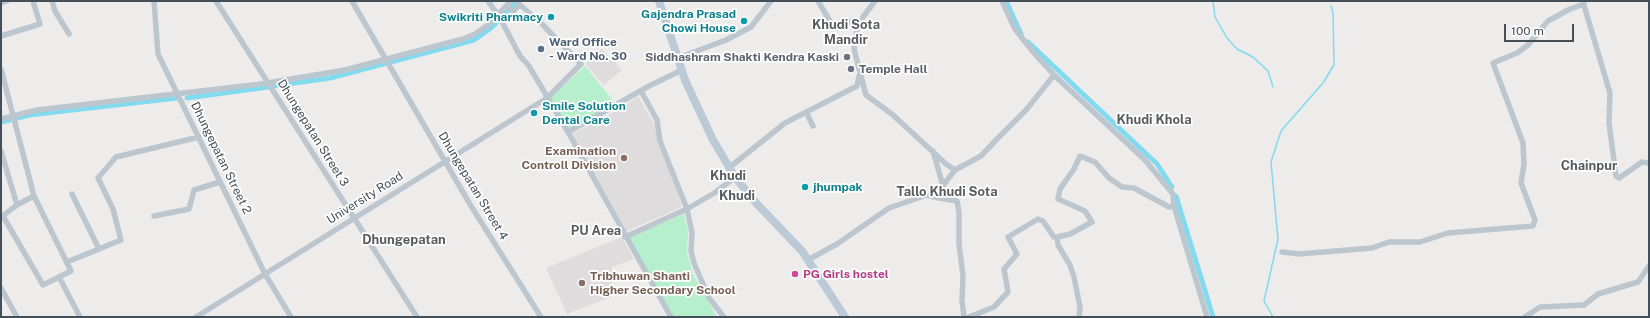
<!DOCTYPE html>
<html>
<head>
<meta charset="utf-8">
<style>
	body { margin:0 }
	#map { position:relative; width:1650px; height:318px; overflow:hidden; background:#eeebeb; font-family:"Public Sans",sans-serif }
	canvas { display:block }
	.frame { position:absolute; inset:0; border:2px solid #434f59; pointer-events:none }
	.scale { position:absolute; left:1504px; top:24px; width:70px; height:18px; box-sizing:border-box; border:2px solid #434f59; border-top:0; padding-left:5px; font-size:12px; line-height:14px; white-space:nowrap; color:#434f59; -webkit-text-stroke:3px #fff; paint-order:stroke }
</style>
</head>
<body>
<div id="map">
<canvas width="1650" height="318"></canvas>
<div class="frame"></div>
<div class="scale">100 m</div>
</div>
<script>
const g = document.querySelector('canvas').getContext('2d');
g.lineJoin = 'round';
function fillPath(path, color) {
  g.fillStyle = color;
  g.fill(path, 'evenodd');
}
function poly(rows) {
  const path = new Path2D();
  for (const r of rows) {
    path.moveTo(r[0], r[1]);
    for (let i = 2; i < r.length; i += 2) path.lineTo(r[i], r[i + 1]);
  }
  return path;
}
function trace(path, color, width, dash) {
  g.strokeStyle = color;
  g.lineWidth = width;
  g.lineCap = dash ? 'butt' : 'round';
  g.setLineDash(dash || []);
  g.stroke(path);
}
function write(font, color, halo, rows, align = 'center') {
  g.font = font + ' "Public Sans",sans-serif';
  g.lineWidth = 3.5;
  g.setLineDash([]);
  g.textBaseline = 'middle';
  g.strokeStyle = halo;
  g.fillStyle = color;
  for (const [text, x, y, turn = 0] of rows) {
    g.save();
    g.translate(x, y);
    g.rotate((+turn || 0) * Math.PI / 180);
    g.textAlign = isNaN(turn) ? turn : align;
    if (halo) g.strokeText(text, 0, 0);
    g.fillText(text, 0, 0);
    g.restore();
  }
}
fillPath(poly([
	[602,49,622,70,604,85,585,64],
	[638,96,657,129,658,145,673,178,682,207,625,232,572,134,621,108],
	[622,237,634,259,612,267,611,297,567,314,546,268]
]), '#dfdcdd');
fillPath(poly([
	[585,66,615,103,569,129,550,98],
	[684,214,688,231,687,252,693,274,717,317,673,317,628,238]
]), '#b6efcb');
trace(poly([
	[1213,1,1215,17,1227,38,1237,49,1253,57,1268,71,1273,87],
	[1273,317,1264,301,1278,239,1271,162,1281,131,1323,83,1334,65,1333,13,1331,6]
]), '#81daee', 1.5);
trace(poly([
	[1006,1,1021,34],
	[1028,42,1157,164,1172,187],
	[273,86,330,78,474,40,491,28,517,1],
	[187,98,268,87],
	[14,119,29,115,177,98],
	[1,122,10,120],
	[1176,196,1213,317]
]), '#81daee', 5);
trace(poly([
	[52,1,55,11,69,34],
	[154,1,158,54,265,274,291,317],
	[216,1,417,317],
	[352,1,471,206,541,317],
	[488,1,500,18,520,56,529,66,568,132,671,317],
	[818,1,834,28,837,28,852,21,857,29],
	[875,1,863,17,857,29,854,49,866,95,893,115,946,164,955,170],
	[1002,1,1015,29,1034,53,1055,76,1145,160,1173,194,1174,206,1207,317],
	[1583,2,1610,93,1609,123,1616,176,1619,178,1642,162,1649,163],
	[1,3,7,1],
	[1,36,40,24,33,1],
	[678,58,726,40,751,27,771,1],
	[1,69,34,196,71,271,59,277],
	[641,91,657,120,660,141,687,209,692,233,691,251,694,263,709,298,724,317],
	[806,112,813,126],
	[1,119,37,110,261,84,345,70,463,39,475,34,488,25,511,1],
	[568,132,649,86,682,70],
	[1,151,17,205],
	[933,151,943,186],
	[730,167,785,123,857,86,859,76],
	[72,194,99,249],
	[934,197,957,201,959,212,959,244,963,276,962,301,964,317],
	[3,216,43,285,59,277,80,317],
	[154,216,189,209,194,190,220,182],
	[1,217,17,205,34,196],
	[625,237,687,209,716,192,735,177],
	[1282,252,1299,254,1372,248,1389,242,1420,242,1448,233,1533,226,1535,220,1521,183,1524,164,1523,143,1493,63,1517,53,1528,45,1548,21,1570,9,1584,4],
	[808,260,837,244,889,208,927,195,934,197,955,170,981,156,998,138,1026,110,1054,75],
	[67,262,121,240,113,209,98,178,116,157,199,137],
	[1,288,17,317],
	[196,317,547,98,581,64,542,24,519,4,513,12,506,6],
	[969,317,994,307,1008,292,1004,269,1017,254,1008,237,1038,219,1043,221,1054,237,1057,237],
	[1079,317,1080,307,1074,277,1070,265,1058,245,1057,237,1070,234,1092,222,1085,211,1058,199,1060,189,1074,169,1080,156,1095,162,1109,178,1122,187,1134,188,1169,207,1174,206],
	[1525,317,1540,307,1584,305,1598,294,1638,282,1649,266]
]), '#bbc6cf', 5.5);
trace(poly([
	[659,1,685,80,713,140,735,177,757,204,802,251,845,317]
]), '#bcc9d6', 8);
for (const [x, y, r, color] of [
	[551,17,4,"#0f9aa8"],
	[744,21,4,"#0f9aa8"],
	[541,49,4,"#5c6f8a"],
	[847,57,4,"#6b7280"],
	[851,69,4,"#6b7280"],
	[534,113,4,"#0f9aa8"],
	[624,158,4,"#8d6e63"],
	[805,187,4,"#0f9aa8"],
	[795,274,4,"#d1479c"],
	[582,283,4,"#8d6e63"]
]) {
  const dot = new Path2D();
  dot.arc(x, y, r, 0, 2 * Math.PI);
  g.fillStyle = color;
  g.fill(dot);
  trace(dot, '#fff', 1.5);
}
write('bold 12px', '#0d838f', '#fff', [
	["Gajendra Prasad",736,14],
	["Chowi House",736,28],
	["Swikriti Pharmacy",543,17],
	["Smile Solution",542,106,"left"],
	["Dental Care",542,120,"left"],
	["jhumpak",813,187,"left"]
], 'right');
write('bold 12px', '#4e5e75', '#fff', [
	["Ward Office",549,42],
	["- Ward No. 30",549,56]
], 'left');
write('bold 12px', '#5b616d', '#fff', [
	["Siddhashram Shakti Kendra Kaski",839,57],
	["Temple Hall",859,69,"left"]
], 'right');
write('12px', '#434f59', '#fff', [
	["Dhungepatan Street 3",313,133,58],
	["Dhungepatan Street 2",221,158,64],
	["Dhungepatan Street 4",473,186,59],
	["University Road",365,198,-32]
]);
write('bold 12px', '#785e54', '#fff', [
	["Examination",616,151],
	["Controll Division",616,165],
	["Tribhuwan Shanti",590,276,"left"],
	["Higher Secondary School",590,290,"left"]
], 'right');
write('bold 12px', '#b23c85', '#fff', [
	["PG Girls hostel",803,274]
], 'left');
write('bold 13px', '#585c60', '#fff', [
	["Khudi Sota",846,25],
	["Mandir",846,40],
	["Khudi Khola",1154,120],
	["Chainpur",1589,166],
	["Khudi",728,176],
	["Tallo Khudi Sota",947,192],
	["Khudi",737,196],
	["PU Area",596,231],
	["Dhungepatan",404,240]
]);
</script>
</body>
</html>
